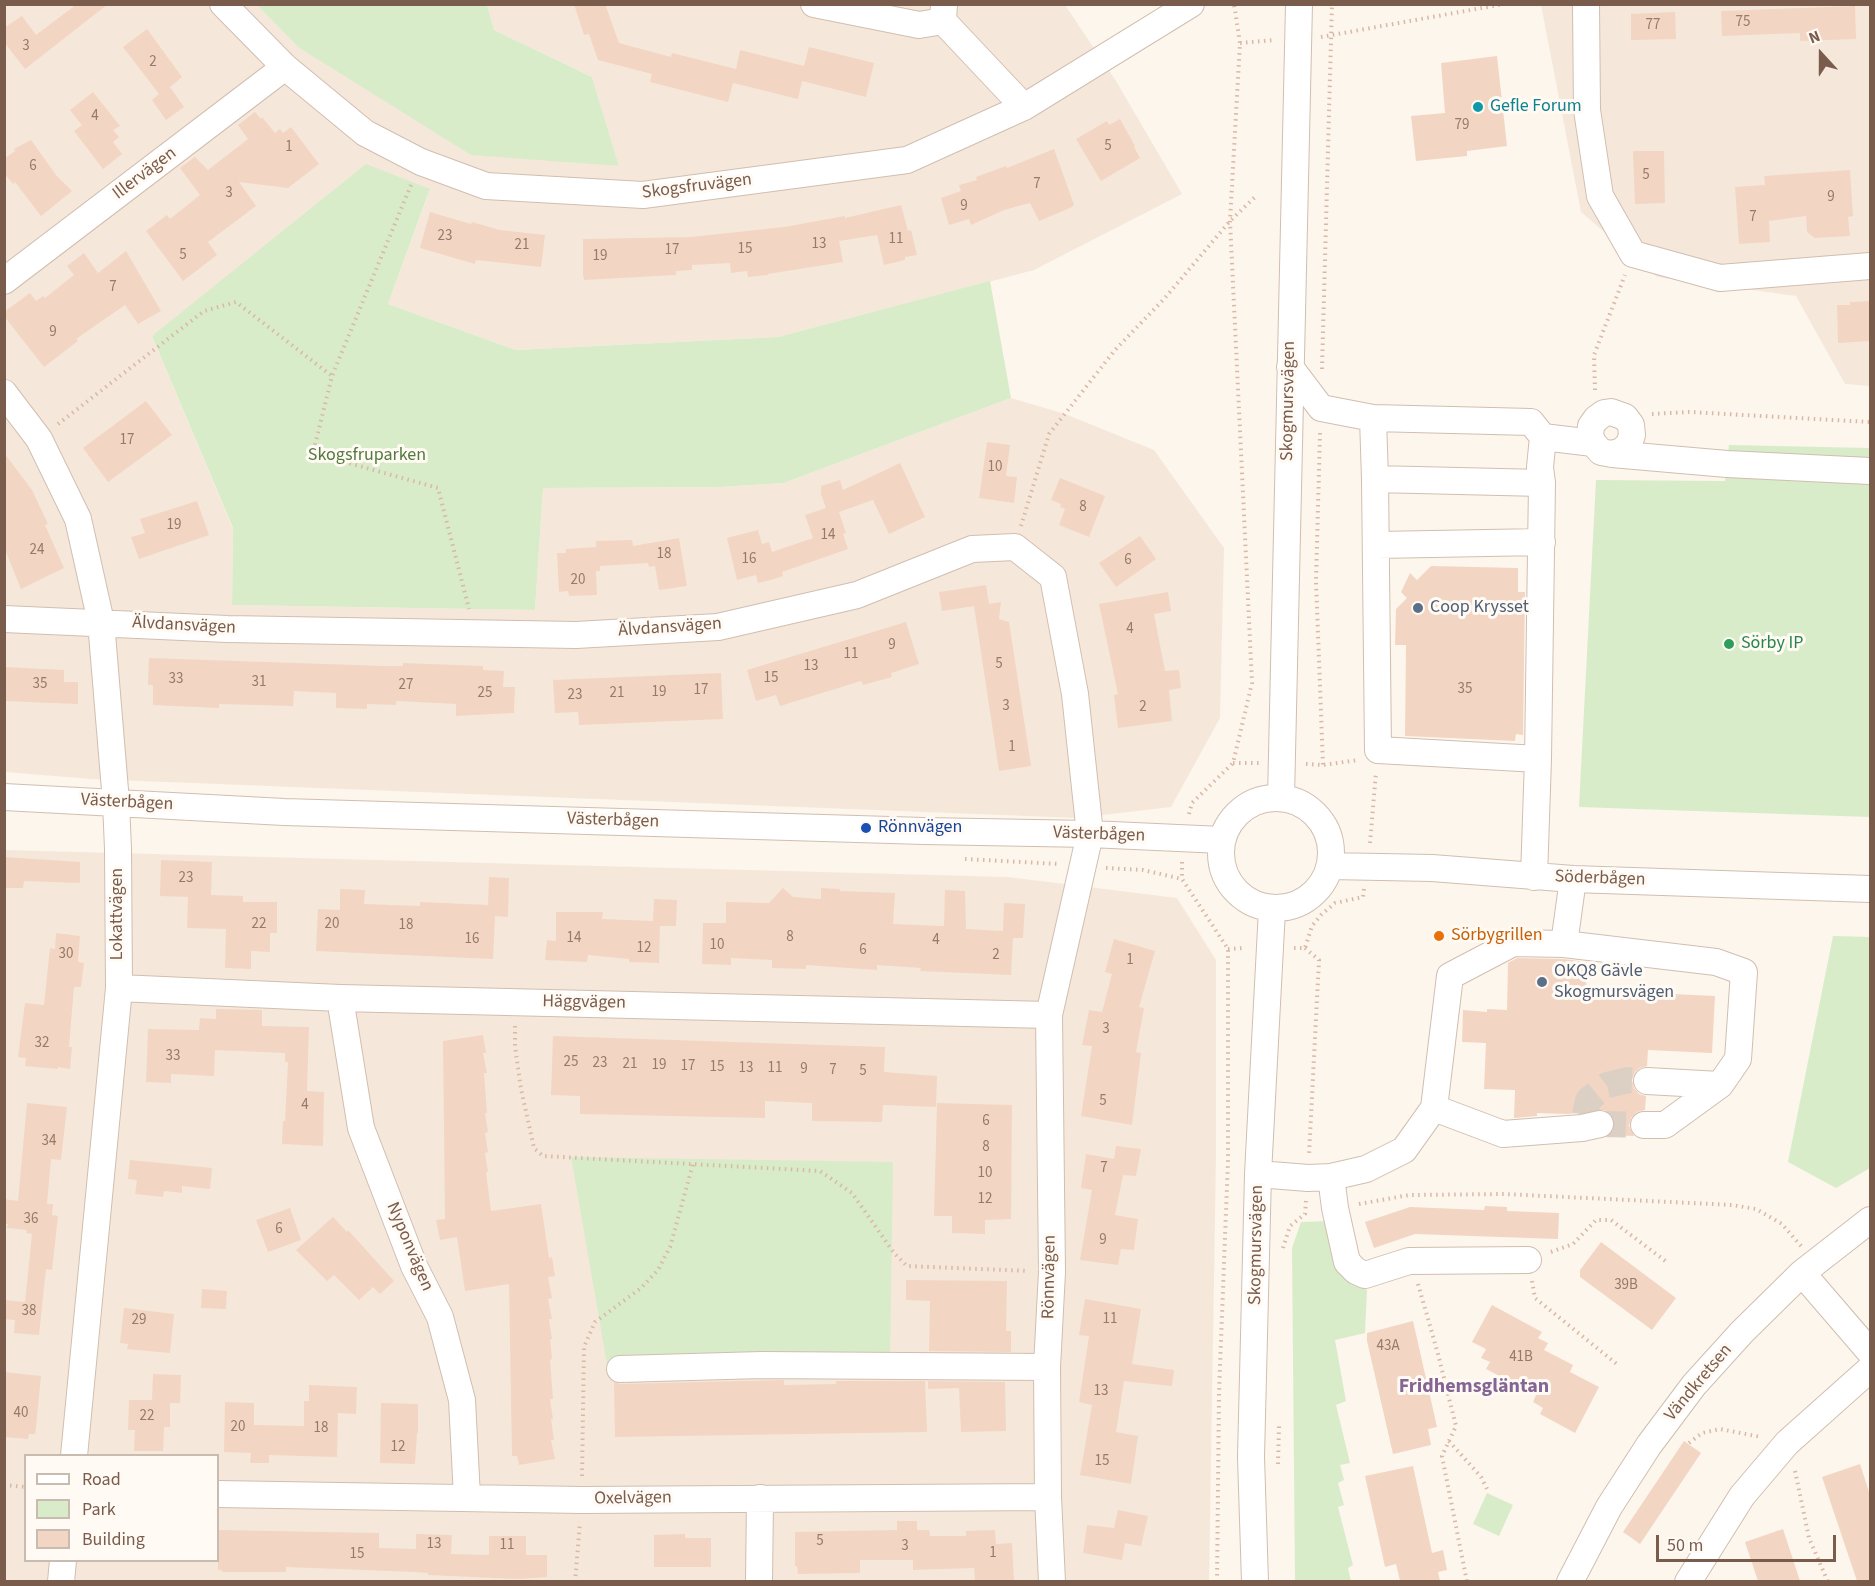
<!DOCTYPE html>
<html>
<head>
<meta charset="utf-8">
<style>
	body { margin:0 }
	#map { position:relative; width:1875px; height:1586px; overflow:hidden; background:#fdf6ec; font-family:"Source Sans 3",sans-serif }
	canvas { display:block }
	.frame { position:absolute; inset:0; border:6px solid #7a5c4d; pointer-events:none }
	.legend { position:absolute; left:24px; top:1454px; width:195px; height:108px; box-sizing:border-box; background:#fffaf3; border:2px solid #cabbb1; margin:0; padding:8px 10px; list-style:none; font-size:18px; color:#7a5c4d }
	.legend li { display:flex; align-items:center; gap:12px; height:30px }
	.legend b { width:30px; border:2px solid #cabbb1 }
	.north { position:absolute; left:1791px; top:24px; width:60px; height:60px; -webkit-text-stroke:4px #fffaf3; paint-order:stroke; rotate:339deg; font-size:16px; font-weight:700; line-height:24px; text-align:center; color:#7a5c4d }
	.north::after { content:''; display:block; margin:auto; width:21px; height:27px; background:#7a5c4d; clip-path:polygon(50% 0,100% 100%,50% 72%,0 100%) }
	.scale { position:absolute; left:1656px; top:1535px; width:180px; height:27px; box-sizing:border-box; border:3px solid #7a5c4d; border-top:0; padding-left:8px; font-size:18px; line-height:21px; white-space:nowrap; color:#7a5c4d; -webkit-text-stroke:4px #fffaf3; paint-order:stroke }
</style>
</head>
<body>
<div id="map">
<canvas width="1875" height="1586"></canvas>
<div class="frame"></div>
<ul class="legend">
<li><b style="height:8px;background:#fff"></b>Road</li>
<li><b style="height:16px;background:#d8ecc9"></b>Park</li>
<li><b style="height:16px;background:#f3d5c3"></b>Building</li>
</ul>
<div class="north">N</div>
<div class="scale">50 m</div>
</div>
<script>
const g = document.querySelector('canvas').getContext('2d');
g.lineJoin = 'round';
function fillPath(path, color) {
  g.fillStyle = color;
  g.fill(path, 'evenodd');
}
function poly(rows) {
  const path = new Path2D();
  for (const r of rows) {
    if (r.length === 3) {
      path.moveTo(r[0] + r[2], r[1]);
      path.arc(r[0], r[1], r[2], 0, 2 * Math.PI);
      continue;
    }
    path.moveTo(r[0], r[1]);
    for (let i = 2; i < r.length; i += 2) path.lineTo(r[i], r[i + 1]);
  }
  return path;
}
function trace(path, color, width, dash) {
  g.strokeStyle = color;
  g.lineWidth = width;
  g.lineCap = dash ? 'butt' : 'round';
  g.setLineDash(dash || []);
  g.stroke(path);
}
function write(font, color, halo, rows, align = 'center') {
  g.font = font + ' "Source Sans 3",sans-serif';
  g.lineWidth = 6;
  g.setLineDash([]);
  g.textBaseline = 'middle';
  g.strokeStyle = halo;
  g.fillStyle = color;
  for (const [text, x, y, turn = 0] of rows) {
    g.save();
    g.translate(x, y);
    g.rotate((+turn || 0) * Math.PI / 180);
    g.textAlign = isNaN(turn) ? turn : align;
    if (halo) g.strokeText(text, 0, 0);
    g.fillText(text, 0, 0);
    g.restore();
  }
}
fillPath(poly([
	[4,5,257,5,298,47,619,166,592,77,494,30,487,5,1065,5,1116,81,1182,194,1034,270,778,337,516,350,388,304,430,190,152,336,233,529,232,605,535,610,543,488,720,487,784,483,1011,398,1065,414,1154,450,1224,548,1220,718,1171,807,1077,818,91,779,5,772],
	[1541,5,1870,5,1870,386,1845,384,1796,296,1657,277,1581,212],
	[5,850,1008,877,1177,898,1216,960,1216,1156,1209,1581,5,1582],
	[26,1456,218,1456,218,1560,26,1560]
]), '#f5e8da');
fillPath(poly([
	[257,5,487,5,494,30,592,77,619,166,471,155,298,47],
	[366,164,430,189,388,304,516,350,778,337,990,281,1011,398,784,483,720,487,543,488,535,610,232,605,233,528,152,336],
	[1729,445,1870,448,1870,817,1579,807,1596,480,1725,481],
	[1833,936,1870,937,1870,1168,1836,1188,1788,1162],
	[571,1157,893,1162,890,1362,607,1364],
	[1327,1221,1348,1281,1367,1290,1365,1333,1335,1340,1346,1401,1336,1405,1350,1463,1340,1465,1344,1480,1338,1483,1344,1505,1338,1507,1353,1565,1348,1568,1351,1581,1295,1581,1292,1248,1301,1222],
	[1487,1493,1513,1505,1499,1536,1473,1524]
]), '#d8ecc9');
fillPath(poly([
	[77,4,108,4,25,69,4,42,4,28,22,16,36,35],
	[574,4,605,4,619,43,671,57,672,53,736,69,740,50,804,66,809,47,874,63,866,97,802,81,798,99,733,83,728,102,650,82,652,74,598,60,589,34,584,35],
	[1855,6,1856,39,1800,41,1800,33,1722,36,1721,11],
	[1675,12,1676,39,1631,40,1631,14],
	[147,29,182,77,170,87,184,107,166,120,152,100,159,94,123,47],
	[1497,56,1507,146,1467,151,1467,156,1416,161,1411,116,1445,113,1441,63],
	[93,92,120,126,113,130,119,137,113,142,122,154,103,169,74,131,82,125,70,110],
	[255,112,261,119,262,117,275,133,280,129,283,133,291,127,319,164,288,188,239,182,256,206,208,242,217,255,183,281,146,231,167,215,170,219,200,195,180,168,195,157,208,170,248,139,238,125],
	[1120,119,1135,146,1134,147,1140,158,1101,181,1076,139,1107,121,1109,125],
	[31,140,56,175,72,191,41,216,15,182,13,184,4,173,4,159,15,151,14,149],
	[1054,149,1074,205,1070,208,1039,221,1030,203,1004,210,971,225,969,219,949,225,941,198,961,191,959,185,977,180,976,177,1006,166,1007,168],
	[1633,151,1664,151,1665,203,1635,204],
	[1850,170,1853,216,1848,217,1850,236,1815,238,1807,232,1806,216,1769,221,1770,242,1739,244,1735,187,1765,185,1764,176],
	[901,205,908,231,911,230,917,255,905,257,905,260,884,265,877,235,839,241,843,262,768,274,768,275,748,277,747,271,731,273,730,263,692,265,692,270,676,271,676,275,584,280,583,275,583,239,691,237,784,227,845,216,845,218],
	[430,212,471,224,472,222,500,230,545,235,541,267,476,260,475,264,420,248],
	[126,251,161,311,138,324,125,305,76,339,78,341,44,367,4,316,4,312,30,293,36,301,43,296,45,298,74,275,67,266,84,253,98,273],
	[1870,301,1870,341,1838,343,1837,305,1850,305,1850,302],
	[146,401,172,435,108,482,83,448],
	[987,442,1010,445,1006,476,1017,477,1014,503,979,498],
	[4,453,32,490,48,524,45,525,64,568,21,589,4,547],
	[900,463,925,517,889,534,873,500,839,512,846,533,843,534,848,549,782,572,783,576,771,580,758,583,756,575,737,580,727,538,758,530,762,544,769,542,772,552,813,538,805,515,826,508,821,494,821,486,840,480,843,490],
	[1060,478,1105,496,1089,537,1059,525,1065,509,1060,507,1061,504,1051,500],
	[197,501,209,535,139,559,131,537,145,533,140,519],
	[1140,536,1156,559,1116,587,1099,563],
	[679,538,687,586,659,590,655,566,649,567,648,563,600,566,600,571,596,571,597,595,569,596,568,591,559,592,557,553,566,553,566,549,596,547,596,541,632,540,633,546],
	[1431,566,1518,568,1518,592,1525,592,1523,735,1516,734,1515,741,1405,736,1406,645,1395,645,1396,609,1407,598,1401,592,1410,573,1417,580],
	[986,585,989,604,982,605,1001,602,999,619,1009,622,1031,766,999,771,974,606,942,611,939,592],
	[1168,592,1171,611,1154,614,1165,671,1179,670,1181,688,1169,690,1172,721,1118,728,1114,695,1118,694,1099,604],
	[906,622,919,664,891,673,892,677,863,685,861,681,780,706,776,695,756,701,747,670],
	[149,658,384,666,403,666,403,663,483,666,483,670,504,671,503,687,515,687,514,713,456,716,456,704,396,701,396,705,367,704,367,709,336,708,336,693,312,692,294,691,293,706,219,704,219,708,153,705,153,685,148,685],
	[4,667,64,670,64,682,78,682,78,704,4,701],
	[721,673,723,719,579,725,578,712,555,713,553,680],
	[4,857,80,862,80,883,24,881,23,888,4,888],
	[161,860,212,862,211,895,243,896,243,902,277,902,277,933,270,933,270,952,251,951,251,969,225,968,226,929,187,928,188,897,160,896],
	[489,877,509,878,508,917,495,916,493,959,316,951,318,909,340,910,340,889,365,890,364,904,420,906,420,902,488,905],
	[783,888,793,897,821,899,821,888,840,889,840,891,895,893,893,924,944,926,945,890,965,891,966,929,1003,931,1004,903,1025,904,1023,938,1013,938,1011,975,920,971,921,968,877,965,877,970,806,965,806,969,772,968,772,960,731,958,731,965,702,964,703,923,726,923,726,902,769,903],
	[654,899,677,900,676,926,660,926,659,963,629,962,629,959,588,955,587,962,545,960,547,940,556,941,556,912,603,912,602,919,653,921],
	[56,933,80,936,78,962,84,963,81,987,74,987,69,1047,72,1047,70,1069,58,1067,58,1069,25,1066,26,1058,18,1057,25,1003,44,1005,50,948,55,949],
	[1114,939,1155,951,1139,1007,1144,1008,1136,1052,1141,1053,1132,1125,1081,1116,1092,1046,1082,1045,1089,1010,1102,1012,1112,974,1105,972],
	[1517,958,1563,959,1587,962,1586,990,1715,996,1712,1053,1648,1050,1647,1066,1640,1068,1635,1072,1632,1080,1634,1088,1639,1094,1646,1096,1645,1110,1637,1112,1631,1118,1629,1126,1634,1136,1610,1135,1614,1128,1614,1120,1611,1113,1604,1110,1568,1114,1537,1113,1537,1116,1514,1118,1515,1090,1484,1089,1486,1043,1462,1042,1463,1010,1487,1012,1487,1009,1507,1010,1508,963],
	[216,1009,262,1010,262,1026,309,1027,307,1091,324,1092,323,1146,282,1144,283,1121,285,1121,288,1062,285,1062,285,1053,215,1050,214,1076,171,1074,171,1083,146,1082,148,1029,199,1030,200,1018,216,1019],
	[483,1035,486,1053,483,1053,487,1073,484,1073,487,1113,485,1113,488,1132,485,1133,488,1152,485,1153,488,1172,486,1172,491,1211,541,1204,549,1258,552,1257,555,1276,548,1277,552,1298,548,1299,552,1319,549,1319,552,1339,550,1339,552,1359,550,1360,553,1399,550,1399,553,1419,551,1419,554,1440,551,1440,555,1459,519,1465,517,1456,512,1456,509,1284,465,1291,457,1237,440,1240,436,1220,445,1219,443,1041],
	[553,1036,885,1047,884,1072,937,1076,936,1107,883,1105,882,1122,812,1121,812,1103,765,1101,765,1118,580,1114,580,1096,551,1095],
	[27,1103,67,1107,61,1160,51,1159,47,1204,53,1204,52,1215,58,1216,52,1270,46,1269,39,1335,14,1333,15,1320,4,1319,4,1300,25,1302,32,1234,26,1233,27,1230,7,1228,8,1224,4,1223,4,1199,18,1201],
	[937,1103,1012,1105,1011,1219,985,1220,985,1234,952,1233,952,1216,934,1216],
	[1116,1146,1141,1149,1136,1176,1123,1175,1115,1215,1138,1219,1134,1250,1121,1249,1118,1265,1080,1260,1092,1190,1081,1188,1086,1154,1114,1159],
	[130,1160,212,1168,210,1189,182,1186,182,1193,164,1191,163,1197,135,1194,137,1180,128,1179],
	[1485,1206,1507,1207,1507,1211,1559,1213,1558,1239,1415,1234,1374,1248,1365,1222,1410,1207,1484,1210],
	[290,1208,301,1240,268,1252,256,1220],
	[333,1217,347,1232,348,1230,394,1281,380,1294,373,1287,359,1300,334,1275,327,1281,296,1250],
	[1601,1242,1676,1298,1652,1330,1580,1277,1580,1270],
	[906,1280,1007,1281,1006,1331,1011,1331,1011,1352,929,1351,930,1301,906,1300],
	[202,1289,227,1291,226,1309,201,1308],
	[1085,1299,1141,1309,1132,1364,1174,1370,1172,1386,1124,1381,1116,1432,1138,1436,1131,1484,1080,1475,1092,1405,1079,1402,1089,1336,1079,1335],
	[1492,1305,1542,1332,1538,1338,1548,1343,1544,1350,1573,1365,1570,1372,1599,1387,1575,1433,1540,1414,1543,1408,1533,1402,1536,1395,1486,1369,1490,1362,1481,1358,1486,1349,1472,1342],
	[124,1308,174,1314,170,1353,127,1349,128,1344,120,1343],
	[1413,1321,1437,1427,1428,1429,1431,1445,1393,1454,1367,1341,1367,1333],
	[4,1372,41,1376,36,1427,35,1434,29,1434,28,1439,4,1437],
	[153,1374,181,1375,180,1403,170,1403,170,1427,164,1427,163,1451,134,1451,135,1430,128,1430,129,1400,152,1400],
	[784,1380,784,1385,836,1384,836,1381,925,1381,927,1432,615,1437,614,1382,620,1384],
	[928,1381,1005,1382,1006,1431,961,1432,959,1388,928,1389],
	[309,1385,357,1387,356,1414,338,1413,337,1457,269,1455,269,1463,250,1463,251,1453,224,1452,225,1402,254,1403,254,1425,304,1426,304,1401,309,1401],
	[381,1403,418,1404,418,1433,417,1433,415,1464,380,1463],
	[1684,1441,1701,1453,1640,1544,1623,1532],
	[1860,1464,1870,1495,1870,1581,1857,1581,1822,1477],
	[1413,1466,1432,1553,1443,1550,1447,1570,1438,1572,1440,1581,1400,1581,1396,1564,1385,1567,1365,1476],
	[1118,1510,1148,1516,1141,1546,1125,1543,1122,1560,1083,1553,1087,1525,1114,1528],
	[897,1521,917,1521,917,1530,929,1530,930,1536,966,1536,966,1531,995,1530,996,1544,1012,1543,1014,1581,975,1581,974,1568,913,1570,913,1560,860,1560,860,1573,798,1574,797,1566,795,1566,795,1532,897,1530],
	[1783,1529,1800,1581,1758,1581,1745,1542],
	[218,1530,379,1533,379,1548,416,1549,416,1534,452,1535,451,1554,489,1555,489,1536,526,1536,526,1555,547,1555,547,1577,518,1579,428,1575,428,1573,415,1572,286,1567,286,1572,222,1572,222,1570,218,1570],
	[685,1534,685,1538,711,1538,711,1567,654,1567,654,1535]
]), '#f3d5c3');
trace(poly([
	[1585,1115,1588,1100,1607,1085,1629,1080,1647,1081],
	[1600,1124,1644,1125]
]), '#dcd0c4', 26, [26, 13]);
const minor = poly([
	[223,4,285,67,365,133,421,162,486,186,643,195,907,160,1024,107,1191,4],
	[814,4,919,25,943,21],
	[944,4,943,21,1024,107],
	[1586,4,1587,110,1600,196,1633,254,1720,278,1870,266],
	[4,281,285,67],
	[1290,367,1321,408,1373,418,1375,479],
	[4,393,39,439,78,519,101,622,116,802,118,849,119,988,74,1456],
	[1373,418,1531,422,1543,437,1540,467,1542,483],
	[1543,437,1593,443],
	[1612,454,1622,451,1629,444,1632,435,1631,425,1625,417,1611,412,1604,413,1596,419,1591,426,1590,435,1593,443,1601,452,1612,454,1727,464,1870,471],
	[1377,545,1542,542],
	[4,619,227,629,576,635,718,627,857,595,972,549,1015,547,1053,577,1075,694,1090,834,1049,1015,1052,1272,1047,1367,1048,1497,1052,1582],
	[4,797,284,812,924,831,1090,834,1222,840],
	[1276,853,55],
	[1281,798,1299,4],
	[1330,866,1432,868,1573,879,1870,889],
	[1534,877,1538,759,1542,483,1375,479,1378,750,1538,759],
	[1564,944,1716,962,1744,972,1738,1059,1720,1085,1665,1125,1644,1125],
	[119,988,340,998,1049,1015],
	[340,998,361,1128,414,1266,440,1317,462,1400,467,1497],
	[1647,1081,1720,1085],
	[1434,1108,1503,1134,1582,1128,1600,1124],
	[1258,1174,1308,1178,1331,1177,1366,1169,1404,1150,1434,1108,1450,976,1513,943,1564,944,1573,879],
	[1331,1177,1335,1208,1347,1262,1356,1271,1365,1275,1409,1261,1528,1260],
	[1802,1273,1870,1352],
	[620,1369,762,1365,1047,1367],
	[218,1494,582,1500,1048,1497],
	[61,1582,63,1560],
	[759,1582,760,1498],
	[1255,1582,1251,1457,1258,1174,1272,909],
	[1570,1582,1609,1507,1649,1445,1694,1385,1742,1332,1802,1273,1870,1220],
	[1688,1582,1742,1496,1787,1443,1870,1369]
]);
trace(minor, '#d1beb0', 28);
trace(poly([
	[1321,37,1504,4],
	[1240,43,1275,40],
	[411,185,332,376,313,453,438,488,469,609],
	[1322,369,1332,4],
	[1595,390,1594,355,1625,275],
	[1652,414,1689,412,1870,422],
	[58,424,204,311,236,302,332,376],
	[1320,433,1316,581,1323,765],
	[1021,526,1049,434,1115,350,1164,299,1230,221,1255,197],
	[1233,763,1259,763],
	[1306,764,1323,765,1358,760],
	[1189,814,1192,803,1233,763,1252,683,1230,221,1240,43,1234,4],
	[1370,843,1376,772],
	[965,859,1059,864],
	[1182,862,1182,879,1228,949,1228,1160,1219,1393,1217,1582],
	[1106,868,1143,870,1182,879],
	[1294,948,1305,948,1312,926,1321,915,1335,903,1363,897,1364,889],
	[1305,948,1319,960,1309,1155],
	[1228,949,1245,948],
	[515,1026,515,1046,521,1089,534,1148,543,1156,820,1171,852,1193,894,1253,907,1266,1028,1271],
	[1359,1204,1409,1195,1504,1194,1732,1205,1756,1209,1782,1224,1801,1246],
	[1283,1248,1290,1226,1305,1214,1306,1201],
	[1551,1252,1573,1244,1596,1220,1611,1220,1668,1263],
	[1532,1281,1535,1298,1618,1365],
	[1418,1284,1438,1354,1456,1426,1442,1456,1467,1582],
	[1449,1441,1481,1477,1487,1489],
	[1689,1443,1702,1433,1720,1429,1761,1437],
	[1278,1464,1279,1426],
	[1795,1471,1809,1538,1828,1582],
	[582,1476,584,1347,595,1322,641,1288,658,1270,670,1247,693,1164],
	[4,1485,26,1487],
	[575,1582,580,1522]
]), '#d9b8a5', 4, [1.5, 4.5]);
trace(minor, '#fff', 26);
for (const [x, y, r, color] of [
	[1478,107,6,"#0f9aa8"],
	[1418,608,6,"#5c6f8a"],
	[1729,644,6,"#2e9e5b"],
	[866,828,6,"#1a4fb4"],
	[1439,936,6,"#e8710a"],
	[1542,982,6,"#5c6f8a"]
]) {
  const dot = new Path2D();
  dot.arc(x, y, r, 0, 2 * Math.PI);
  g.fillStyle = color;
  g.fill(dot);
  trace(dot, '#fffaf3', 2);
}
write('15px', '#987a6a', null, [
	["75",1743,23],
	["77",1653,26],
	["3",26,47],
	["2",153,63],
	["4",95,117],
	["79",1462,126],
	["5",1108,147],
	["1",289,148],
	["6",33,167],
	["5",1646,176],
	["7",1037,185],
	["3",229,194],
	["9",1831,198],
	["9",964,207],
	["7",1753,218],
	["23",445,237],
	["11",896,240],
	["13",819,245],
	["21",522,246],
	["15",745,250],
	["17",672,251],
	["5",183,256],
	["19",600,257],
	["7",113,288],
	["9",53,333],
	["17",127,441],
	["10",995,468],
	["8",1083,508],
	["19",174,526],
	["14",828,536],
	["24",37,551],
	["18",664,555],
	["16",749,560],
	["6",1128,561],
	["20",578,581],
	["4",1130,630],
	["9",892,646],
	["11",851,655],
	["5",999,665],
	["13",811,667],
	["15",771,679],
	["33",176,680],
	["31",259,683],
	["35",40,685],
	["27",406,686],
	["35",1465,690],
	["17",701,691],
	["19",659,693],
	["25",485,694],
	["21",617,694],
	["23",575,696],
	["3",1006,707],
	["2",1143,708],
	["1",1012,748],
	["23",186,879],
	["22",259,925],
	["20",332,925],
	["18",406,926],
	["8",790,938],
	["14",574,939],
	["16",472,940],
	["4",936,941],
	["10",717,946],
	["12",644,949],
	["6",863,951],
	["30",66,955],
	["2",996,956],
	["1",1130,961],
	["3",1106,1030],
	["32",42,1044],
	["33",173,1057],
	["25",571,1063],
	["23",600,1064],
	["21",630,1065],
	["19",659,1066],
	["17",688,1067],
	["15",717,1068],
	["13",746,1069],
	["11",775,1069],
	["9",804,1070],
	["7",833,1071],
	["5",863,1072],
	["5",1103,1102],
	["4",305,1106],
	["6",986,1122],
	["34",49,1142],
	["8",986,1148],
	["7",1104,1169],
	["10",985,1174],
	["12",985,1200],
	["36",31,1220],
	["6",279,1230],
	["9",1103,1241],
	["39B",1626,1286],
	["38",29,1312],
	["11",1110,1320],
	["29",139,1321],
	["43A",1388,1347],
	["41B",1521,1358],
	["13",1101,1392],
	["40",21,1414],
	["22",147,1417],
	["20",238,1428],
	["18",321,1429],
	["12",398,1448],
	["15",1102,1462],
	["5",820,1542],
	["13",434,1545],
	["11",507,1546],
	["3",905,1547],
	["1",993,1554],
	["15",357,1555]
]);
write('18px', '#0d838f', '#fffaf3', [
	["Gefle Forum",1490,107]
], 'left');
write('18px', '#7a5c4d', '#fffaf3', [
	["Illervägen",145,174,-37],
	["Skogsfruvägen",697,187,-7],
	["Skogmursvägen",1289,401,-89],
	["Älvdansvägen",184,626,3],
	["Älvdansvägen",670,628,-4],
	["Västerbågen",127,803,3],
	["Västerbågen",613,821,2],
	["Västerbågen",1099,835,2],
	["Söderbågen",1600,879,2],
	["Lokattvägen",118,914,-90],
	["Häggvägen",584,1003,1],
	["Skogmursvägen",1257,1245,-89],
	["Nyponvägen",409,1247,67],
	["Rönnvägen",1050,1277,-89],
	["Vändkretsen",1699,1383,-50],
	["Oxelvägen",633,1499,-1]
]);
write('18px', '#537a41', '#fffaf3', [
	["Skogsfruparken",367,456]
]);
write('18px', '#4e5e75', '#fffaf3', [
	["Coop Krysset",1430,608],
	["OKQ8 Gävle",1554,972],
	["Skogmursvägen",1554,993]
], 'left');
write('18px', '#27864d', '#fffaf3', [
	["Sörby IP",1741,644]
], 'left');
write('18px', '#164399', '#fffaf3', [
	["Rönnvägen",878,828]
], 'left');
write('18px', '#c56008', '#fffaf3', [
	["Sörbygrillen",1451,936]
], 'left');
write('bold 20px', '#846695', '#fffaf3', [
	["Fridhemsgläntan",1474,1388]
]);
</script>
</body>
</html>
